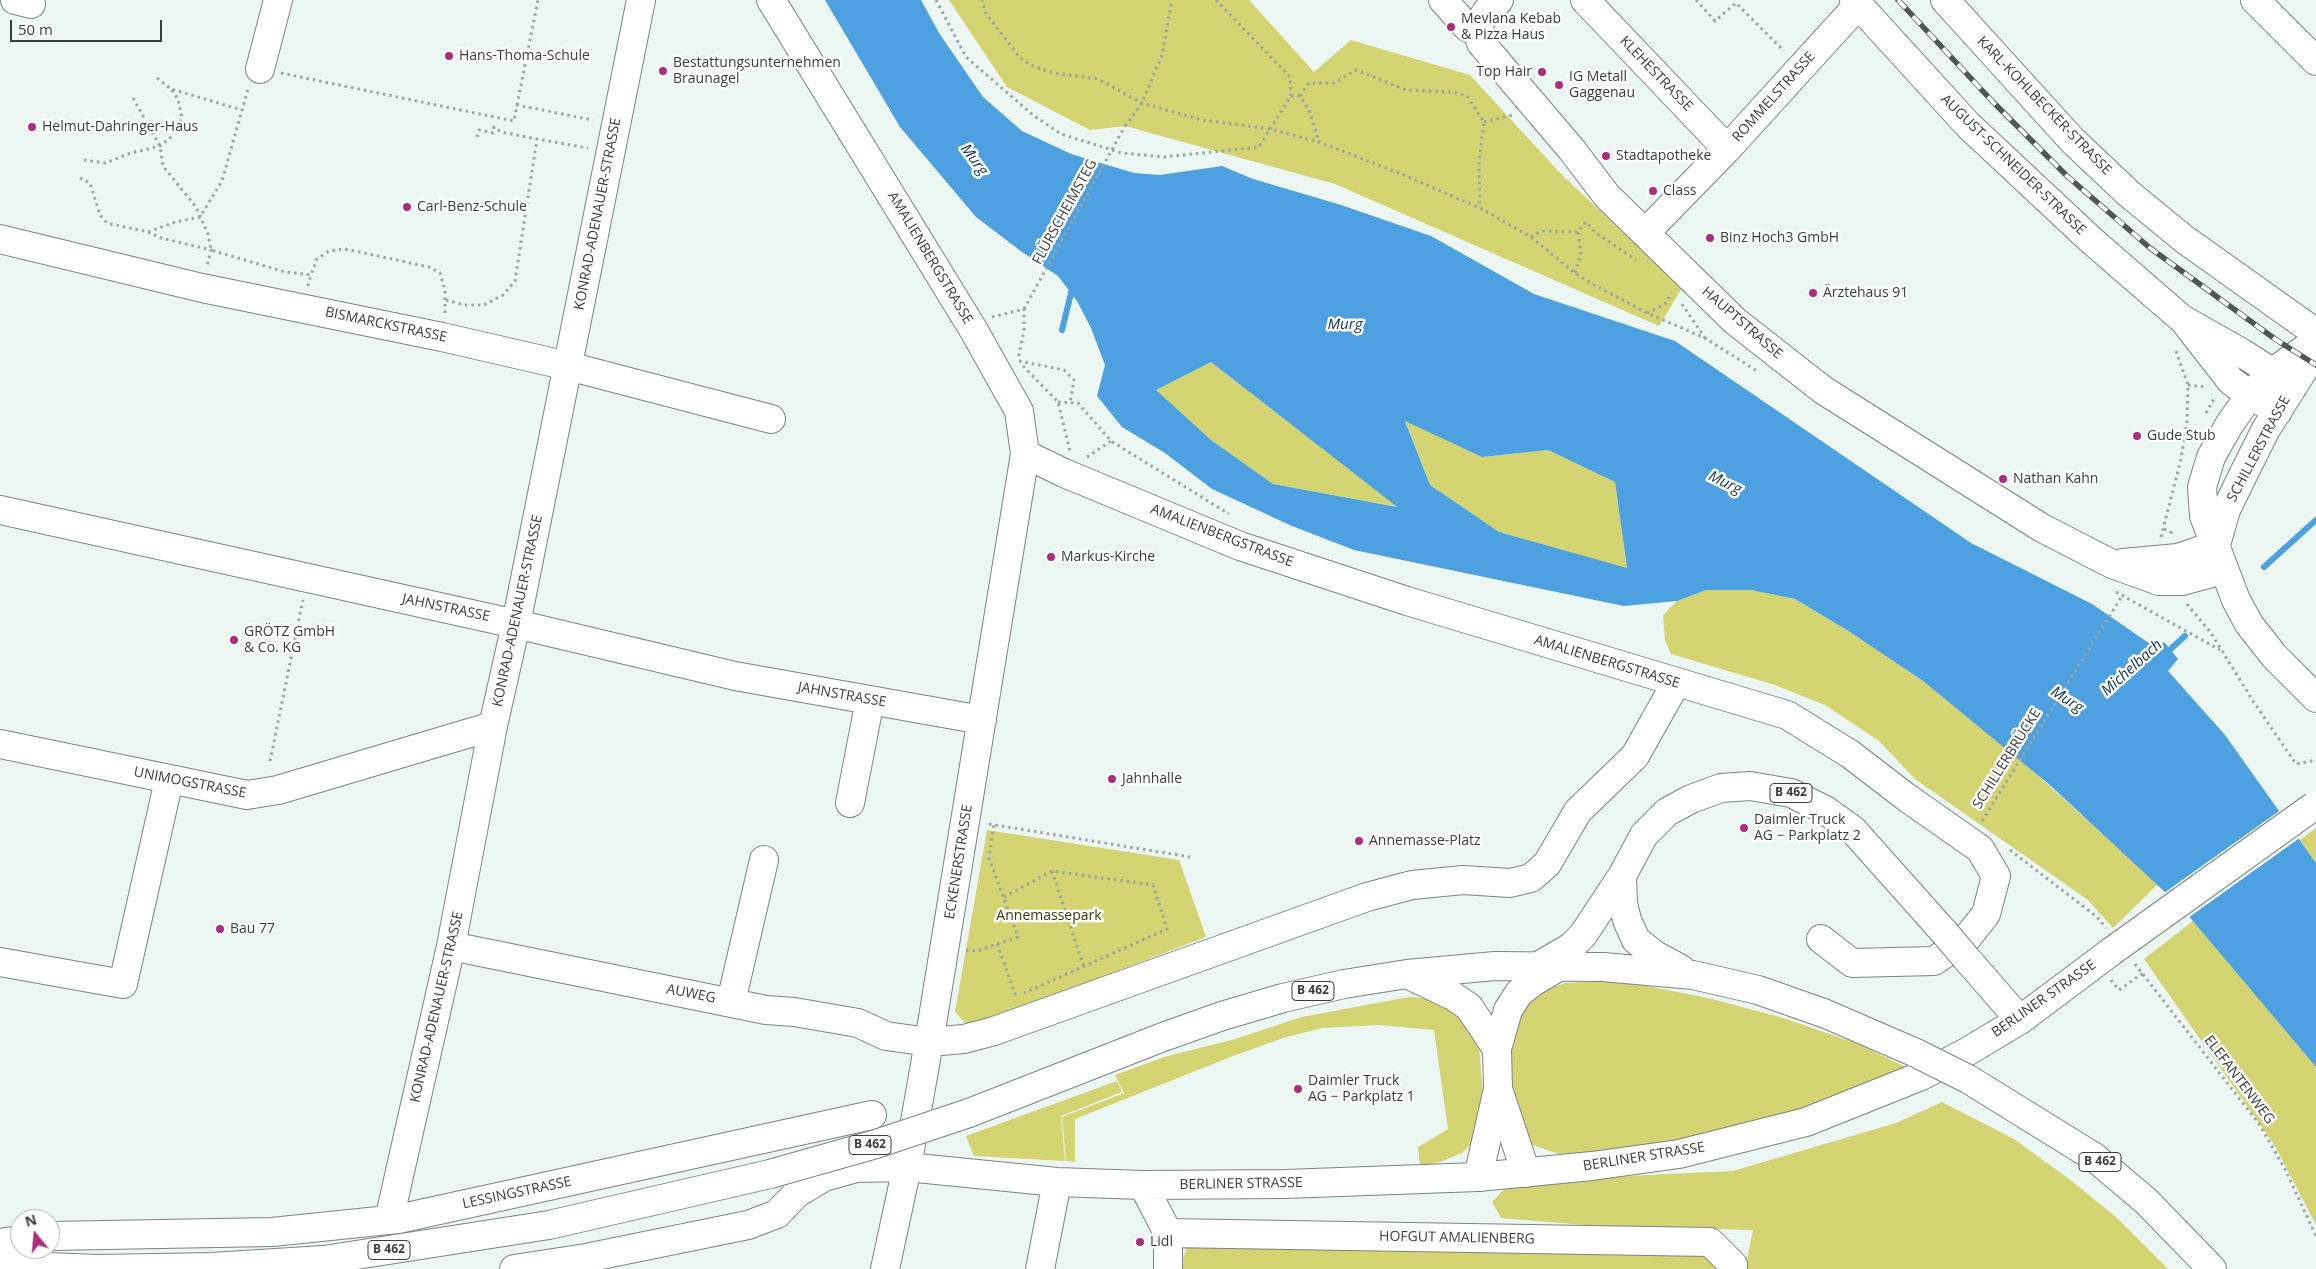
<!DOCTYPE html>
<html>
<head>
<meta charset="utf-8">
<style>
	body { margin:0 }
	#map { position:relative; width:2316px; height:1269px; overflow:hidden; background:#ecf7f4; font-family:"Open Sans",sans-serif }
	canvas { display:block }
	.north { position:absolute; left:10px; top:1209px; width:50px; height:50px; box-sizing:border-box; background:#fff; border:1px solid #b0b2b1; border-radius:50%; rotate:343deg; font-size:14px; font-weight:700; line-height:20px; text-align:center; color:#393e3c }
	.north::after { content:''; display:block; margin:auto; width:18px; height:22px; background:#ab2d7d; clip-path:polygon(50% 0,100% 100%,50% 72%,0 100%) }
	.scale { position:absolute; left:10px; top:20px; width:152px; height:22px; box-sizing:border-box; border:2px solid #393e3c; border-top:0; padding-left:6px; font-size:15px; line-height:18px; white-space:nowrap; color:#393e3c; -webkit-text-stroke:4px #fff; paint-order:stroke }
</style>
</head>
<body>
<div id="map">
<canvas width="2316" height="1269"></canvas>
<div class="north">N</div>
<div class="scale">50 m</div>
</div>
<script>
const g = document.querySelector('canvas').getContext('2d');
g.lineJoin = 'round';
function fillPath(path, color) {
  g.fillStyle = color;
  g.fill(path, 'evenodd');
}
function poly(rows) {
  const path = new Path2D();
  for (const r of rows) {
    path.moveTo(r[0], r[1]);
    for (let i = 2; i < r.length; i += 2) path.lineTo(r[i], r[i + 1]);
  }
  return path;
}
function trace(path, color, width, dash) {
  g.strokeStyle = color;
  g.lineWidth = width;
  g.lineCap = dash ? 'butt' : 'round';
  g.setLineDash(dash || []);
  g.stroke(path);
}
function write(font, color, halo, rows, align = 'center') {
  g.font = font + ' "Open Sans",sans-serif';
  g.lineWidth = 5;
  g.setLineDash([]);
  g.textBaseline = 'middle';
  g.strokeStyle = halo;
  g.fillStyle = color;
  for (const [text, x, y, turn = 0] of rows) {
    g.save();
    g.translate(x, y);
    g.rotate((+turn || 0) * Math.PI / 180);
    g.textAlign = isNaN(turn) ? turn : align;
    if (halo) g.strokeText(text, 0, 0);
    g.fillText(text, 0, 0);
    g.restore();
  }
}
fillPath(poly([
	[949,0,1249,0,1314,72,1351,40,1470,75,1562,175,1682,288,1659,326,1335,184,1125,126,1090,130,1007,87],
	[1211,362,1398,507,1273,484,1211,440,1155,390],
	[1405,420,1482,457,1548,450,1615,482,1627,569,1499,532,1430,485],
	[1706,590,1751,590,1795,599,1850,632,1923,681,2024,763,2158,884,2113,928,2088,900,1915,779,1879,741,1825,705,1775,685,1671,654,1665,640,1663,615,1677,601],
	[2316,828,2316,863,2300,840],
	[987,830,1179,860,1206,937,1025,1006,966,1024,955,1012],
	[2193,921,2316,1067,2316,1225,2275,1146,2144,959],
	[1597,981,1642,985,1708,998,1780,1017,1856,1043,1908,1068,1789,1113,1686,1139,1596,1152,1559,1154,1532,1145,1520,1126,1514,1109,1511,1051,1513,1030,1527,1003,1544,990,1565,983],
	[1409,997,1437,999,1453,1006,1479,1046,1483,1094,1479,1128,1472,1143,1462,1153,1440,1162,1420,1166,1418,1147,1448,1129,1434,1030,1378,1025,1322,1028,1283,1038,1233,1056,1075,1119,1075,1162,1066,1161,1062,1117,1124,1093,1115,1075,1164,1057,1235,1039,1302,1017],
	[1117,1081,1122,1092,1061,1116,1065,1161,974,1156,966,1136],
	[1942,1102,2014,1139,2069,1179,2116,1217,2168,1269,1745,1269,1753,1230,1584,1225,1501,1218,1492,1202,1507,1186,1626,1176,1733,1171,1896,1123],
	[1226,1236,1698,1252,1711,1258,1721,1269,1180,1269,1186,1249]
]), '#d4d472');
fillPath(poly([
	[825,0,921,0,939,33,983,97,1022,131,1071,154,1134,173,1160,175,1222,166,1253,179,1341,205,1431,236,1534,294,1675,341,1971,543,2092,604,2156,648,2164,642,2178,659,2168,671,2225,735,2316,863,2316,1067,2181,907,2051,786,1923,681,1850,632,1795,599,1751,590,1706,590,1677,601,1624,606,1354,550,1292,526,1212,489,1165,453,1122,427,1097,396,1105,365,1091,328,1077,301,1058,276,1022,252,976,217,900,127],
	[1211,362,1396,506,1397,507,1273,484,1211,440,1156,390],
	[1405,421,1482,457,1548,450,1615,482,1627,568,1499,532,1430,485]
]), '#4ea1e1');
fillPath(poly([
	[2282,809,2301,837,2188,918,2164,893]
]), '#ecf7f4');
trace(poly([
	[1062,330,1073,285],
	[2264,567,2316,520],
	[2164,655,2185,636]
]), '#4ea1e1', 6);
const minor = poly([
	[15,0,31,4],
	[771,0,973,329,1019,411,1025,454,929,1042,907,1167,885,1269],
	[1443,0,1467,27,1478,33],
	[1499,0,1487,11,1480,22,1478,33,1481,43,1572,150,1607,196,1735,321,1823,390,2042,528,2112,564,2159,581,2182,581,2223,570],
	[1585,0,1727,149],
	[1854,0,1968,125,2091,240,2182,319,2242,353,2292,385],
	[1945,0,2072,140,2128,193,2184,239,2316,333],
	[2255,0,2316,61],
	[260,69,278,0],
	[1646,232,1727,149,1858,5],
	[0,239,202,288,442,337,568,366,771,419],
	[2188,326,2231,381,2250,395,2278,411],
	[1025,454,1064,473,1240,546,1407,601,1787,715,1850,754,1906,797,1980,849,1996,876,1986,914,1967,938,1934,961,1852,963,1821,939],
	[0,510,516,624,735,676,982,720],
	[2123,563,2178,558,2216,545],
	[0,744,247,795,278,790,493,726],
	[850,803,870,700],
	[451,946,766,1010,794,1012,858,1023,886,1036,929,1042,964,1039,994,1031,1367,897,1412,885,1463,880,1510,883,1531,878,1547,864,1578,811,1635,756,1676,683],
	[0,962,123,984,169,780],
	[731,1002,764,860],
	[1143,1185,1168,1233,1168,1269],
	[389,1220,451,946,493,726,516,624,641,0],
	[1168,1233,1710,1242,1733,1265,1732,1269],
	[50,1236,272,1232,398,1219,872,1115],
	[0,1243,20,1240],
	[514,1269,586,1258,748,1225,777,1214,796,1194,824,1177,856,1168,907,1167,1057,1182,1143,1185,1285,1184,1478,1177],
	[1040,1269,1057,1182]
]);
const major = poly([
	[2316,341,2273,372,2250,395,2229,425,2211,457,2202,487,2204,516,2236,600,2249,624,2274,656,2316,698],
	[2216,545,2226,510,2241,479,2266,429,2316,350],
	[1622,876,1623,903,1627,920,1636,940,1655,955,1681,969],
	[1966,958,2020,1020],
	[1540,965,1571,947,1583,935,1622,876,1644,835,1667,812,1691,799,1721,788,1750,786,1791,793,1825,810,1853,830,1944,932],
	[1560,966,1533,982,1519,993,1508,1010,1497,1049,1498,1089,1478,1177,1592,1166,1679,1154,1806,1122,1921,1076,1965,1053,2020,1020,2112,951],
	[1407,974,1453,996,1469,1007,1497,1049],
	[1968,1079,2094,1157,2146,1201,2212,1269],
	[1498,1089,1526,1173],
	[969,1113,1163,1037,1222,1016,1283,998,1344,984,1407,974,1495,966,1603,967,1693,975,1758,990,1826,1014,1916,1053],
	[0,1265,98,1269,211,1267,324,1260,549,1225,770,1174]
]);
trace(minor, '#7b8482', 30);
trace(major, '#7b8482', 30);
trace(poly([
	[936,0,966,57,1033,115,1061,134,1122,153,1164,157,1259,147,1270,129,1202,120,1142,103,1098,79,1054,73,1033,66,1020,58,1008,42,986,14,982,0],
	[1216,0,1290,77,1291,96,1270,129,1319,142,1399,173,1480,208,1531,237,1575,273,1587,281,1647,313,1705,338,1757,371],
	[1696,0,1715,21,1736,3,1784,51],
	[281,73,514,121,517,105,593,120],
	[157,78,171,89,242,110],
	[1291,96,1300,96,1309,110,1319,142],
	[1300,96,1309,83,1334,83,1356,70,1406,90,1453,92,1467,96,1484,122,1479,162,1480,208],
	[133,98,160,146,163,166,196,207,208,234,211,250,285,272,311,275,317,259,329,251,345,249,429,267,440,273,445,290,445,313],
	[517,105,538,0],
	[1484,122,1513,115],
	[1125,126,1142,103,1162,55,1172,0],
	[477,137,479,130,493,133,494,127,501,132,537,139],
	[84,160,105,163,131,153,160,146,171,137,182,118,178,99,171,89],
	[80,178,90,183,100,215,107,223,148,232,175,222,200,217,222,181,248,89],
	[148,232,161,238,211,250,207,266],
	[1531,237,1541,231,1578,232,1586,222,1595,232,1636,260],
	[1575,273,1581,253,1578,232],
	[308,286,311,275],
	[446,300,464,305,484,305,503,295,515,281,537,139,588,148],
	[1682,304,1705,338],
	[1647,313,1665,304,1672,293],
	[992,317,1024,309,1024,330,1018,360],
	[1019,361,1064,370,1074,380,1070,403],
	[1023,366,1058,402,1070,451],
	[2188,385,2207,387],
	[1058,402,1078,403,1111,441,1229,514],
	[2206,413,2215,397],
	[1087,457,1111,441],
	[2164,529,2172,533,2173,536],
	[2161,537,2181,459,2187,421,2188,385,2176,351],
	[2116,592,2220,650],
	[2187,604,2211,633,2253,701,2296,764,2316,760],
	[270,761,303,600],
	[1982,821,2122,596],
	[989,824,1190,857],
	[2010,850,2097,917,2106,928],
	[1052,871,1084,967],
	[1004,897,1052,871,1153,885,1167,929,1024,993],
	[997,944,1016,996],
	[966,950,977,951,1018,937,989,858,994,824],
	[2135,964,2259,1124,2285,1169,2316,1236],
	[2111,980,2119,990,2143,973]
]), '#9da5a3', 3, [2.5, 4]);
trace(minor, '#fff', 28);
trace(major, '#fff', 28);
const rail = poly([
	[1898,0,1992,101,2067,176,2150,248,2275,339,2316,365]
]);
trace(rail, '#505654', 5.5);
trace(rail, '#fff', 4, [11]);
const majorBridge = poly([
	[1944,932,1966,958],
	[2112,951,2314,806],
	[1916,1053,1968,1079],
	[770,1174,876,1144,969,1113]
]);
trace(majorBridge, '#7b8482', 30, []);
trace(poly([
	[1024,309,1125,126]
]), '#9da5a3', 3, [2.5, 4]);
trace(majorBridge, '#fff', 28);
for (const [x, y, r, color] of [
	[1451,27,5,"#ab2d7d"],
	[449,56,5,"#ab2d7d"],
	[663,71,5,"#ab2d7d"],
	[1542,72,5,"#ab2d7d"],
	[1559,85,5,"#ab2d7d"],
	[32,127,5,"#ab2d7d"],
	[1606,156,5,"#ab2d7d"],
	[1653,191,5,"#ab2d7d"],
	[407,207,5,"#ab2d7d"],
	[1710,238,5,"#ab2d7d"],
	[1813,293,5,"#ab2d7d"],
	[2137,436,5,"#ab2d7d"],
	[2003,479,5,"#ab2d7d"],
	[1051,557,5,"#ab2d7d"],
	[234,640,5,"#ab2d7d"],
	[1112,779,5,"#ab2d7d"],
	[1744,828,5,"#ab2d7d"],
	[1359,841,5,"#ab2d7d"],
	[220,929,5,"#ab2d7d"],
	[1298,1089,5,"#ab2d7d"],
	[1140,1242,5,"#ab2d7d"]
]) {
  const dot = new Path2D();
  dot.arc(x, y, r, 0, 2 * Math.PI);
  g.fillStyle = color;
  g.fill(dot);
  trace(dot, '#fff', 2);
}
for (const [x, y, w] of [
	[1791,793,42],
	[1313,991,42],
	[870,1145,42],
	[2100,1162,42],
	[389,1250,42]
]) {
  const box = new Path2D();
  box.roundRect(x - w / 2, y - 9.5, w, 19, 4);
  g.fillStyle = '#fff';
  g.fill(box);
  trace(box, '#393e3c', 1);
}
write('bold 12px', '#393e3c', null, [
	["B 462",1791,793],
	["B 462",1313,991],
	["B 462",870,1145],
	["B 462",2100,1162],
	["B 462",389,1250]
]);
write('14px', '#393e3c', '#fff', [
	["Mevlana Kebab",1461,19],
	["& Pizza Haus",1461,35],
	["Hans-Thoma-Schule",459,56],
	["Bestattungsunternehmen",673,63],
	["Braunagel",673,79],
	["Top Hair",1532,72,"right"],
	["IG Metall",1569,77],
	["Gaggenau",1569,93],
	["Helmut-Dahringer-Haus",42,127],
	["Stadtapotheke",1616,156],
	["Class",1663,191],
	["Carl-Benz-Schule",417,207],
	["Binz Hoch3 GmbH",1720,238],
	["Ärztehaus 91",1823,293],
	["Gude Stub",2147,436],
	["Nathan Kahn",2013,479],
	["Markus-Kirche",1061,557],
	["GRÖTZ GmbH",244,632],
	["& Co. KG",244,648],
	["Jahnhalle",1122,779],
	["Daimler Truck",1754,820],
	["AG − Parkplatz 2",1754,836],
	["Annemasse-Platz",1369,841],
	["Bau 77",230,929],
	["Daimler Truck",1308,1081],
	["AG − Parkplatz 1",1308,1097],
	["Lidl",1150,1242]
], 'left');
write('14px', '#393e3c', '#fff', [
	["KLEHESTRASSE",1656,74,46],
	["ROMMELSTRASSE",1774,97,-48],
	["KARL-KOHLBECKER-STRASSE",2044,106,46],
	["AUGUST-SCHNEIDER-STRASSE",2013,165,44],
	["FLÜRSCHEIMSTEG",1065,212,-61],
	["KONRAD-ADENAUER-STRASSE",598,214,-79],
	["AMALIENBERGSTRASSE",930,258,59],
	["HAUPTSTRASSE",1742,323,41],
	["BISMARCKSTRASSE",386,325,12],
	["SCHILLERSTRASSE",2259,449,-62],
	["AMALIENBERGSTRASSE",1222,536,21],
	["JAHNSTRASSE",446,608,12],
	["KONRAD-ADENAUER-STRASSE",518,611,-78],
	["AMALIENBERGSTRASSE",1607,662,17],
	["JAHNSTRASSE",842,695,10],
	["SCHILLERBRÜCKE",2007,759,-58],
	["UNIMOGSTRASSE",190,783,11],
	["ECKENERSTRASSE",959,862,-81],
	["AUWEG",691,994,11],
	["BERLINER STRASSE",2044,999,-35],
	["KONRAD-ADENAUER-STRASSE",437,1007,-77],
	["ELEFANTENWEG",2239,1080,53],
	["BERLINER STRASSE",1644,1157,-9],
	["BERLINER STRASSE",1241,1184,-1],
	["LESSINGSTRASSE",517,1193,-12],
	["HOFGUT AMALIENBERG",1457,1238,1]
]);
write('14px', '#37370b', '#fff', [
	["Annemassepark",1049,916]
]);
write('italic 15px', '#10334d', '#fff', [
	["Murg",974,160,54],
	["Murg",1345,325],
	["Murg",1725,483,26],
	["Michelbach",2132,668,-42],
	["Murg",2067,700,33]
]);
</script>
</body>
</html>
